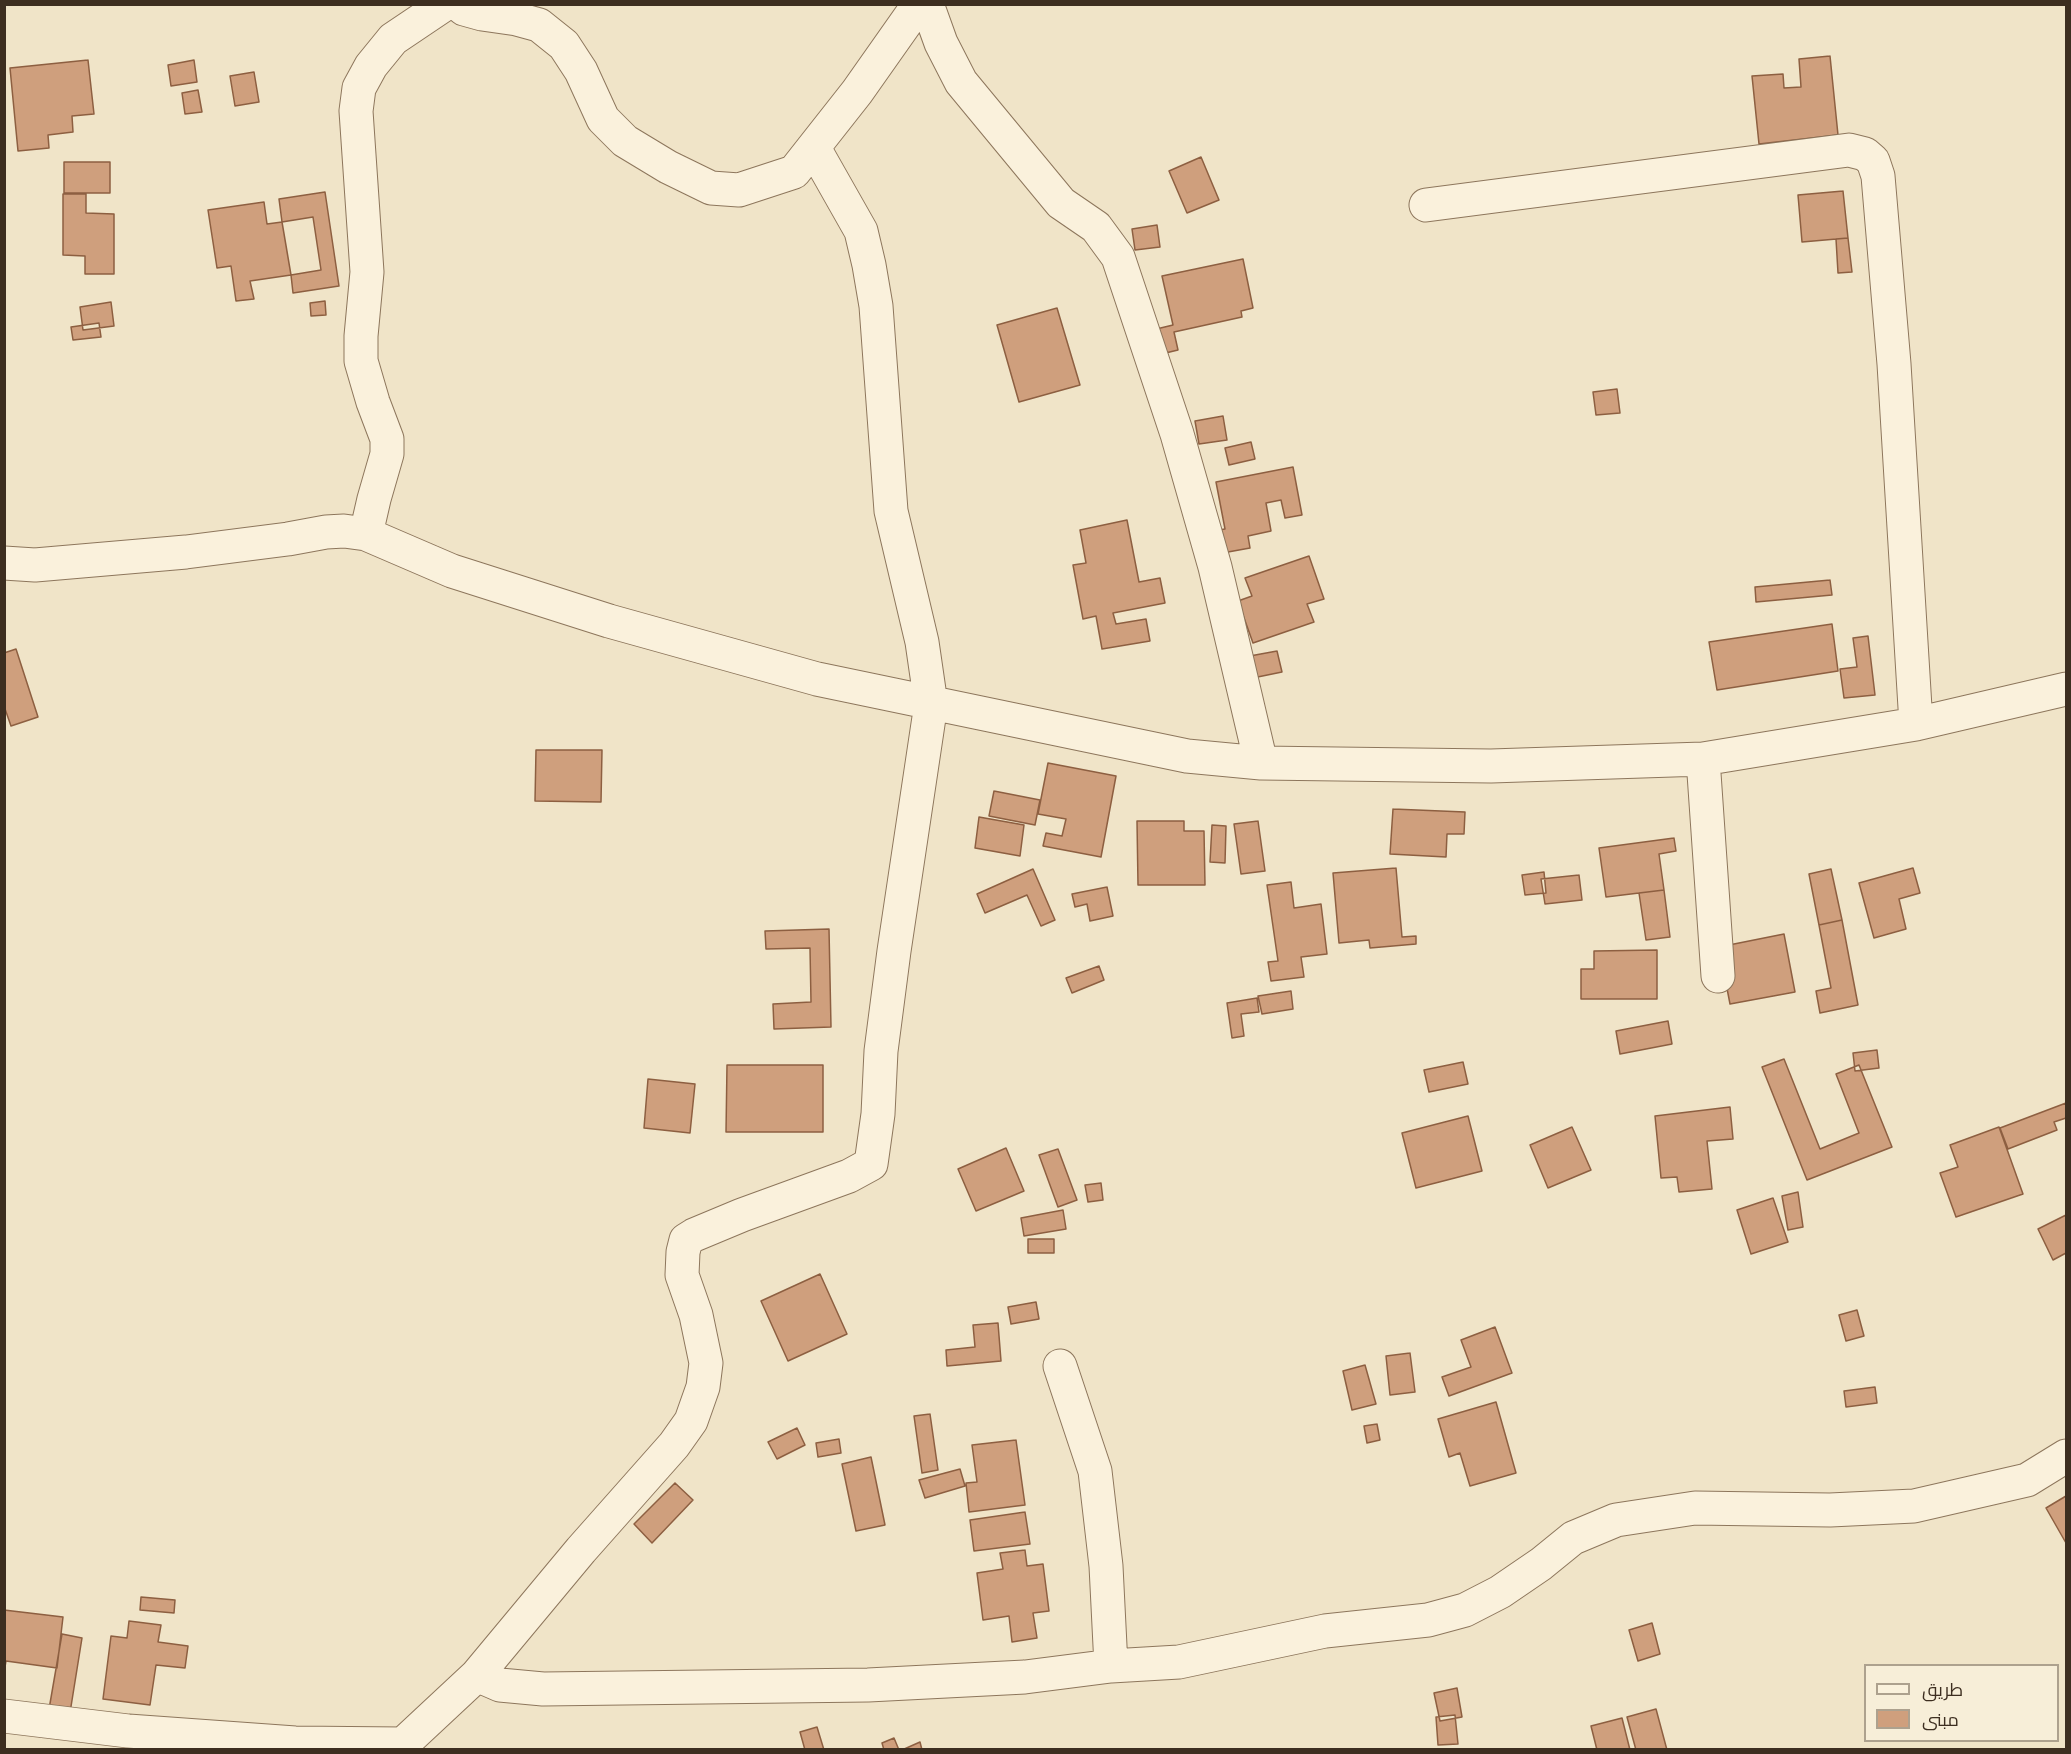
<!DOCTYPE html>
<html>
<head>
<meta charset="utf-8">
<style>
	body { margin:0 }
	#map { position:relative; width:2071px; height:1754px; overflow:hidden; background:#f0e4c8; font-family:"Roboto Serif",Cairo,serif }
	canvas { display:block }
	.frame { position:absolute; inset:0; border:6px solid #3d2e20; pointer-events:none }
	.legend { position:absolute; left:1864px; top:1664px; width:195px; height:78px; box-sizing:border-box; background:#f7eed8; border:2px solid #ada18e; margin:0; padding:8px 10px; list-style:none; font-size:18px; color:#3d2e20 }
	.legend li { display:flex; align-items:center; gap:12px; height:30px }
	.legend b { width:30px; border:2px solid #ada18e }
</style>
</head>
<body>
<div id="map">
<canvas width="2071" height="1754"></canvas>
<div class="frame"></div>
<ul class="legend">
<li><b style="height:8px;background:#faf1dc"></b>طريق</li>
<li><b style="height:16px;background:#cf9f7d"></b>مبنى</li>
</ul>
</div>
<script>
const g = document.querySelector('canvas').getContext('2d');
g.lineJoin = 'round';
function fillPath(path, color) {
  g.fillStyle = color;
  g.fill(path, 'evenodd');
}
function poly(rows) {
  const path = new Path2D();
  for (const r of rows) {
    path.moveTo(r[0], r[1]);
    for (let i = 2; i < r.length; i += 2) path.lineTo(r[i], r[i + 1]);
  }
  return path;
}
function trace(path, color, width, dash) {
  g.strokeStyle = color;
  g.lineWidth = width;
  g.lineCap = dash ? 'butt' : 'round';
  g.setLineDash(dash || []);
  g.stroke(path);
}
const building = poly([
	[1830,56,1838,135,1759,144,1752,76,1783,74,1784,88,1801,87,1799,59,1830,56],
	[88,60,94,114,72,116,73,132,48,135,49,148,18,151,10,68,88,60],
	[194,60,197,82,171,86,168,65,194,60],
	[254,72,259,102,235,106,230,76,254,72],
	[198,90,202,112,185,114,182,93,198,90],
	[1201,157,1219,200,1187,213,1169,171,1201,157],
	[64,162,110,162,110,193,64,193,64,162],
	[1843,191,1848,238,1802,242,1798,195,1843,191],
	[325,192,339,286,293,293,291,275,321,270,313,217,282,222,279,199,325,192],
	[63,194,86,194,86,213,114,214,114,274,85,274,85,256,63,255,63,194],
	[264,202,267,224,282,222,291,275,250,281,254,299,236,301,231,266,217,268,208,210,264,202],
	[1157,225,1160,247,1135,250,1132,229,1157,225],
	[1848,238,1852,272,1838,273,1836,239,1848,238],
	[1243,259,1253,308,1241,311,1242,317,1174,332,1178,350,1149,357,1144,332,1173,325,1162,276,1243,259],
	[325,301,326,315,311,316,310,303,325,301],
	[111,302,114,326,83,330,80,307,111,302],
	[1057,308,1080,385,1019,402,997,325,1057,308],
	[99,323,101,337,73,340,71,327,99,323],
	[1617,389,1620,413,1596,415,1593,392,1617,389],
	[1223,416,1227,440,1199,444,1195,421,1223,416],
	[1251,442,1255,459,1229,465,1225,448,1251,442],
	[1293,467,1302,515,1285,518,1281,500,1266,503,1271,531,1248,536,1250,548,1217,554,1212,531,1225,529,1216,482,1293,467],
	[1127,520,1139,582,1160,578,1165,603,1113,613,1116,624,1146,619,1150,641,1102,649,1096,616,1083,619,1073,565,1086,563,1080,530,1127,520],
	[1309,556,1324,599,1307,604,1314,622,1253,643,1238,601,1252,596,1245,578,1309,556],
	[1830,580,1832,595,1756,602,1755,587,1830,580],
	[1832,624,1838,671,1717,690,1709,642,1832,624],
	[1868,636,1875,695,1844,698,1840,669,1857,667,1853,638,1868,636],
	[16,649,38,717,11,726,4,706,4,653,16,649],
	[1277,651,1282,672,1243,680,1239,658,1277,651],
	[536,750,602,750,601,802,535,801,536,750],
	[1048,763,1116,776,1101,857,1043,846,1046,833,1062,836,1066,819,1038,814,1048,763],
	[994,791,1040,800,1035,825,989,816,994,791],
	[1393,809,1465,812,1464,834,1447,834,1446,857,1390,854,1393,809],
	[979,817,1024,825,1020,856,975,848,979,817],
	[1137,821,1184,821,1184,831,1204,831,1205,885,1138,885,1137,821],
	[1258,821,1265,871,1241,874,1234,824,1258,821],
	[1212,825,1226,826,1225,863,1210,862,1212,825],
	[1674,838,1676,851,1659,854,1664,890,1606,897,1599,848,1674,838],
	[1396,868,1402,937,1416,936,1416,944,1370,948,1369,940,1339,943,1333,873,1396,868],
	[1913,868,1920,893,1899,899,1906,929,1874,938,1859,883,1913,868],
	[1033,869,1055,920,1041,926,1027,895,985,913,977,894,1033,869],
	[1831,869,1842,920,1819,925,1809,874,1831,869],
	[1544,872,1546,893,1525,895,1522,875,1544,872],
	[1579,875,1582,900,1545,904,1541,879,1579,875],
	[1291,882,1294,908,1321,904,1327,954,1301,957,1304,977,1271,981,1268,962,1278,961,1267,885,1291,882],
	[1107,887,1113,916,1090,921,1087,904,1075,907,1072,894,1107,887],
	[1664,890,1670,937,1646,940,1639,893,1664,890],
	[1842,920,1858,1005,1820,1013,1816,991,1831,988,1819,925,1842,920],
	[829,929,831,1027,774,1029,773,1004,811,1002,810,948,766,949,765,931,829,929],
	[1784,934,1795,992,1730,1004,1719,947,1784,934],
	[1657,950,1657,999,1581,999,1581,969,1594,969,1594,951,1657,950],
	[1099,966,1104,980,1072,993,1066,978,1099,966],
	[1291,991,1293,1009,1262,1014,1258,996,1291,991],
	[1257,998,1259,1012,1241,1014,1244,1036,1232,1038,1227,1003,1257,998],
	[1668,1021,1672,1044,1620,1054,1616,1031,1668,1021],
	[1877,1050,1879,1068,1855,1071,1853,1053,1877,1050],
	[1784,1059,1820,1149,1859,1133,1836,1074,1859,1065,1892,1147,1807,1180,1762,1067,1784,1059],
	[1463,1062,1468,1084,1429,1092,1424,1070,1463,1062],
	[727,1065,823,1065,823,1132,726,1132,727,1065],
	[648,1079,695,1084,690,1133,644,1128,648,1079],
	[2066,1103,2066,1119,2066,1118,2054,1122,2057,1130,2008,1149,2000,1128,2066,1103],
	[1730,1107,1733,1139,1707,1141,1712,1189,1679,1192,1677,1177,1661,1178,1655,1116,1730,1107],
	[1468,1116,1482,1171,1416,1188,1402,1133,1468,1116],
	[1572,1127,1591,1170,1548,1188,1530,1145,1572,1127],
	[1999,1127,2023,1194,1956,1217,1940,1173,1958,1167,1950,1145,1999,1127],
	[1006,1148,1024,1191,976,1211,958,1169,1006,1148],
	[1058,1149,1077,1200,1058,1207,1039,1155,1058,1149],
	[1101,1183,1103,1200,1088,1202,1085,1185,1101,1183],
	[1798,1192,1803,1227,1788,1230,1782,1196,1798,1192],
	[1773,1198,1788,1242,1751,1254,1737,1210,1773,1198],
	[1063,1210,1066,1229,1024,1236,1021,1218,1063,1210],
	[2066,1215,2066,1253,2053,1260,2038,1229,2066,1215],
	[1028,1239,1054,1239,1054,1253,1028,1253,1028,1239],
	[820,1274,847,1334,788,1361,761,1301,820,1274],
	[1036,1302,1039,1319,1011,1324,1008,1307,1036,1302],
	[1857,1310,1864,1336,1846,1341,1839,1315,1857,1310],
	[998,1323,1001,1361,947,1366,946,1350,975,1347,973,1325,998,1323],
	[1495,1327,1512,1373,1449,1396,1442,1377,1471,1367,1461,1340,1495,1327],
	[1410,1353,1415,1392,1390,1395,1386,1356,1410,1353],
	[1365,1365,1376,1404,1352,1410,1343,1371,1365,1365],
	[1875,1387,1877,1403,1846,1407,1844,1391,1875,1387],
	[1496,1402,1516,1473,1470,1486,1460,1453,1449,1457,1438,1419,1496,1402],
	[930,1414,938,1470,922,1473,914,1416,930,1414],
	[1377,1424,1380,1440,1367,1443,1364,1426,1377,1424],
	[797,1428,805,1445,777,1459,768,1442,797,1428],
	[839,1439,841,1453,818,1457,816,1443,839,1439],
	[1016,1440,1025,1505,969,1512,966,1483,977,1482,972,1445,1016,1440],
	[871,1457,885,1525,856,1531,842,1464,871,1457],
	[960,1469,965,1486,925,1498,919,1480,960,1469],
	[675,1483,693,1500,652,1543,634,1524,675,1483],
	[2066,1496,2066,1543,2046,1508,2066,1496],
	[1025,1512,1030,1544,974,1551,970,1520,1025,1512],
	[1025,1550,1027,1566,1043,1564,1049,1611,1033,1613,1037,1638,1012,1642,1009,1616,983,1620,977,1573,1003,1569,1000,1553,1025,1550],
	[141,1597,175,1600,174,1613,140,1610,141,1597],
	[4,1610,63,1617,57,1668,6,1661,4,1673,4,1610],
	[129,1621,161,1625,158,1642,188,1646,185,1668,156,1665,150,1705,103,1699,111,1636,127,1638,129,1621],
	[1652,1623,1660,1654,1638,1661,1629,1630,1652,1623],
	[62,1634,82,1638,69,1719,48,1715,62,1634],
	[1457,1688,1462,1717,1440,1721,1434,1693,1457,1688],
	[1656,1709,1667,1750,1636,1750,1627,1717,1656,1709],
	[1455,1715,1458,1744,1438,1745,1436,1717,1455,1715],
	[1622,1718,1630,1750,1597,1750,1591,1726,1622,1718],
	[817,1727,824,1750,805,1750,800,1732,817,1727],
	[894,1738,899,1750,884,1750,882,1743,894,1738],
	[920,1742,922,1750,902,1750,920,1742]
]);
fillPath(building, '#cf9f7d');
trace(building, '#8d5f41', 1.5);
const minor = poly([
	[458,4,464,9,482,14,517,19,539,25,564,45,581,71,603,119,625,141,668,167,711,188,739,190,794,172,857,92,919,4],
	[927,4,941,43,961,82,1061,203,1096,227,1118,257,1177,434,1215,567,1261,763],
	[1426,205,1849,150,1865,154,1873,161,1878,176,1894,364,1916,724],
	[366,534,374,499,387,454,387,439,373,402,361,361,361,336,367,272,356,111,359,88,371,66,393,39,445,4],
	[4,563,35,565,186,552,288,539,326,532,344,531,366,534,452,571,609,621,817,679,1187,756,1261,763,1491,766,1703,759,1916,724,2066,689],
	[1703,759,1718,976],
	[1060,1366,1095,1471,1106,1566,1111,1666],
	[477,1675,500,1685,543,1689,868,1685,1025,1677,1111,1666,1179,1662,1325,1631,1428,1620,1465,1610,1500,1592,1541,1564,1573,1538,1616,1520,1695,1508,1830,1510,1914,1506,2027,1480,2066,1456],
	[4,1716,128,1731,295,1743,403,1744],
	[401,1750,403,1744,477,1675,581,1550,674,1445,691,1421,703,1387,706,1363,696,1315,682,1275,683,1252,686,1240,694,1235,742,1215,849,1176,871,1164,878,1114,881,1051,894,951,931,704,922,642,891,511,876,306,869,265,861,231,814,148]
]);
trace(minor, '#8d765c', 35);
trace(minor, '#faf1dc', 33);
</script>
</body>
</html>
